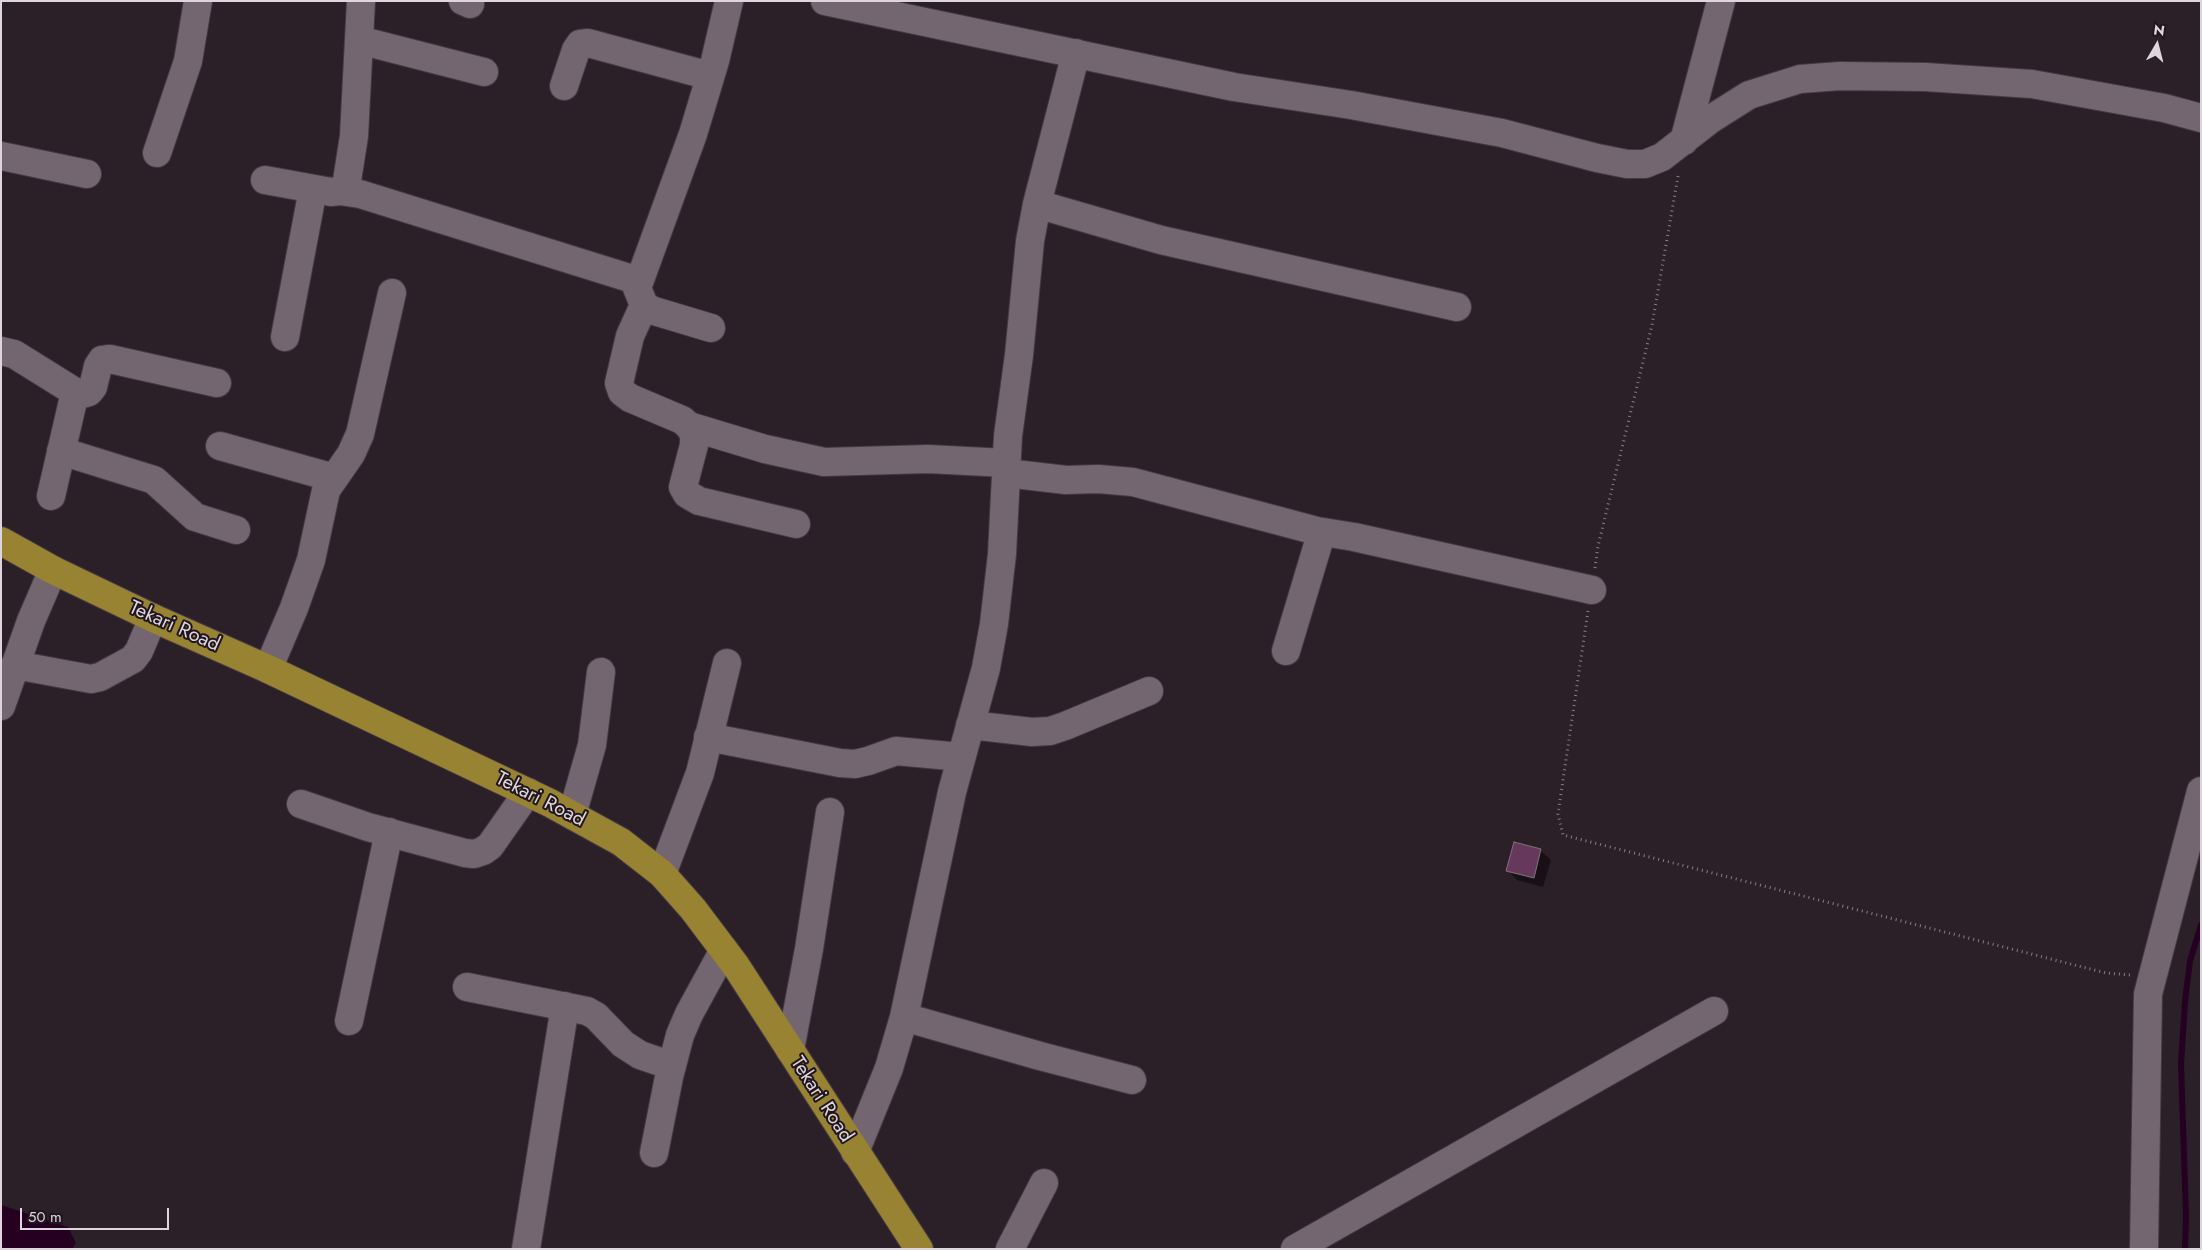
<!DOCTYPE html>
<html>
<head>
<meta charset="utf-8">
<style>
	body { margin:0 }
	#map { position:relative; width:2202px; height:1250px; overflow:hidden; background:#2b1f28; font-family:Jost,sans-serif }
	canvas { display:block }
	.frame { position:absolute; inset:0; border:2px solid #ded6dc; pointer-events:none }
	.north { position:absolute; left:2132px; top:20px; width:50px; height:50px; -webkit-text-stroke:4px #21161e; paint-order:stroke; rotate:8deg; font-size:14px; font-weight:700; line-height:20px; text-align:center; color:#ded6dc }
	.north::after { content:''; display:block; margin:auto; width:18px; height:22px; background:#ded6dc; clip-path:polygon(50% 0,100% 100%,50% 72%,0 100%) }
	.scale { position:absolute; left:20px; top:1208px; width:149px; height:22px; box-sizing:border-box; border:2px solid #ded6dc; border-top:0; padding-left:6px; font-size:15px; line-height:18px; white-space:nowrap; color:#ded6dc; -webkit-text-stroke:4px #21161e; paint-order:stroke }
</style>
</head>
<body>
<div id="map">
<canvas width="2202" height="1250"></canvas>
<div class="frame"></div>
<div class="north">N</div>
<div class="scale">50 m</div>
</div>
<script>
const g = document.querySelector('canvas').getContext('2d');
g.lineJoin = 'round';
function fillPath(path, color) {
  g.fillStyle = color;
  g.fill(path, 'evenodd');
}
function poly(rows) {
  const path = new Path2D();
  for (const r of rows) {
    path.moveTo(r[0], r[1]);
    for (let i = 2; i < r.length; i += 2) path.lineTo(r[i], r[i + 1]);
  }
  return path;
}
function trace(path, color, width, dash) {
  g.strokeStyle = color;
  g.lineWidth = width;
  g.lineCap = dash ? 'butt' : 'round';
  g.setLineDash(dash || []);
  g.stroke(path);
}
function write(font, color, halo, rows, align = 'center') {
  g.font = font + ' Jost,sans-serif';
  g.lineWidth = 4;
  g.setLineDash([]);
  g.textBaseline = 'middle';
  g.strokeStyle = halo;
  g.fillStyle = color;
  for (const [text, x, y, turn = 0] of rows) {
    g.save();
    g.translate(x, y);
    g.rotate((+turn || 0) * Math.PI / 180);
    g.textAlign = isNaN(turn) ? turn : align;
    if (halo) g.strokeText(text, 0, 0);
    g.fillText(text, 0, 0);
    g.restore();
  }
}
fillPath(poly([
	[1,1205,68,1227,76,1243,72,1249,1,1249]
]), '#250020');
fillPath(poly([
	[1514,844,1541,851,1551,860,1543,887,1517,880,1508,870]
]), '#0007');
trace(poly([
	[2185,1249,2186,1217,2181,1064,2185,1001,2190,961,2201,925]
]), '#250020', 6);
const building = poly([
	[1514,842,1541,849,1534,878,1506,871,1514,842]
]);
fillPath(building, '#65385c');
trace(building, '#80727c', 1);
const minor = poly([
	[463,1,470,4],
	[825,1,1234,87,1351,105,1502,133,1597,158,1627,164,1645,164,1662,157,1711,119,1749,95,1800,79,1840,76,1925,77,2032,84,2164,108,2201,118],
	[359,40,484,72],
	[564,86,576,50,580,44,588,43,710,76],
	[1684,141,1721,1],
	[157,153,188,61,198,1],
	[1,156,87,174],
	[265,180,331,192,340,191,346,187,354,136,361,1],
	[340,191,360,194,639,281],
	[1037,204,1161,240,1457,307],
	[644,305,630,336,619,383,622,392,630,398,682,420,689,426,694,434,694,445,683,487,687,494,699,501,796,524],
	[711,328,651,310,644,305,637,288,693,134,715,61,729,1],
	[285,337,313,189],
	[1,351,14,354,75,392,82,394,89,392,93,387,98,366,102,360,110,359,217,383],
	[689,426,765,449,824,462,928,459,1006,463],
	[220,446,334,478],
	[61,451,154,480,195,517,236,530],
	[1006,473,1066,480,1098,479,1133,482,1317,531,1319,533,1319,541,1286,651],
	[51,496,75,392],
	[1317,531,1354,537,1592,590],
	[15,665,91,679,100,677,133,659,139,651,153,618],
	[268,669,294,608,311,560,326,490,351,454,360,434,392,293],
	[1,706,31,621,53,570],
	[970,725,1032,732,1050,731,1065,726,1149,691],
	[708,737,840,763,855,764,868,761,896,751,961,757],
	[301,804,368,827,465,853,474,854,483,851,490,846,528,792],
	[572,815,592,745,601,672],
	[662,874,700,773,727,663],
	[467,987,587,1011,596,1016,623,1044,640,1055,672,1066],
	[904,1017,1040,1056,1132,1080],
	[349,1021,389,832],
	[790,1050,809,949,830,812],
	[855,1152,889,1068,904,1017,952,792,986,668,994,624,1002,554,1008,436,1019,355,1030,241,1037,204,1076,53],
	[654,1153,669,1077,680,1035,689,1014,724,950],
	[526,1249,565,1006],
	[1010,1249,1044,1183],
	[1295,1249,1714,1011],
	[2144,1249,2148,994,2201,791]
]);
const highway = poly([
	[1,541,53,570,153,618,268,669,550,803,621,842,662,874,693,909,736,966,919,1249]
]);
trace(minor, '#443a42', 30);
trace(highway, '#443a42', 30);
trace(poly([
	[1595,568,1598,546,1652,325,1678,176],
	[1588,611,1558,814,1563,835,2106,973,2131,975]
]), '#887e86', 3, [1, 4]);
trace(minor, '#746670', 28);
trace(highway, '#978332', 28);
write('20px', '#ded6dc', '#21161e', [
	["Tekari Road",174,627,24],
	["Tekari Road",540,800,27],
	["Tekari Road",821,1100,57]
]);
</script>
</body>
</html>
